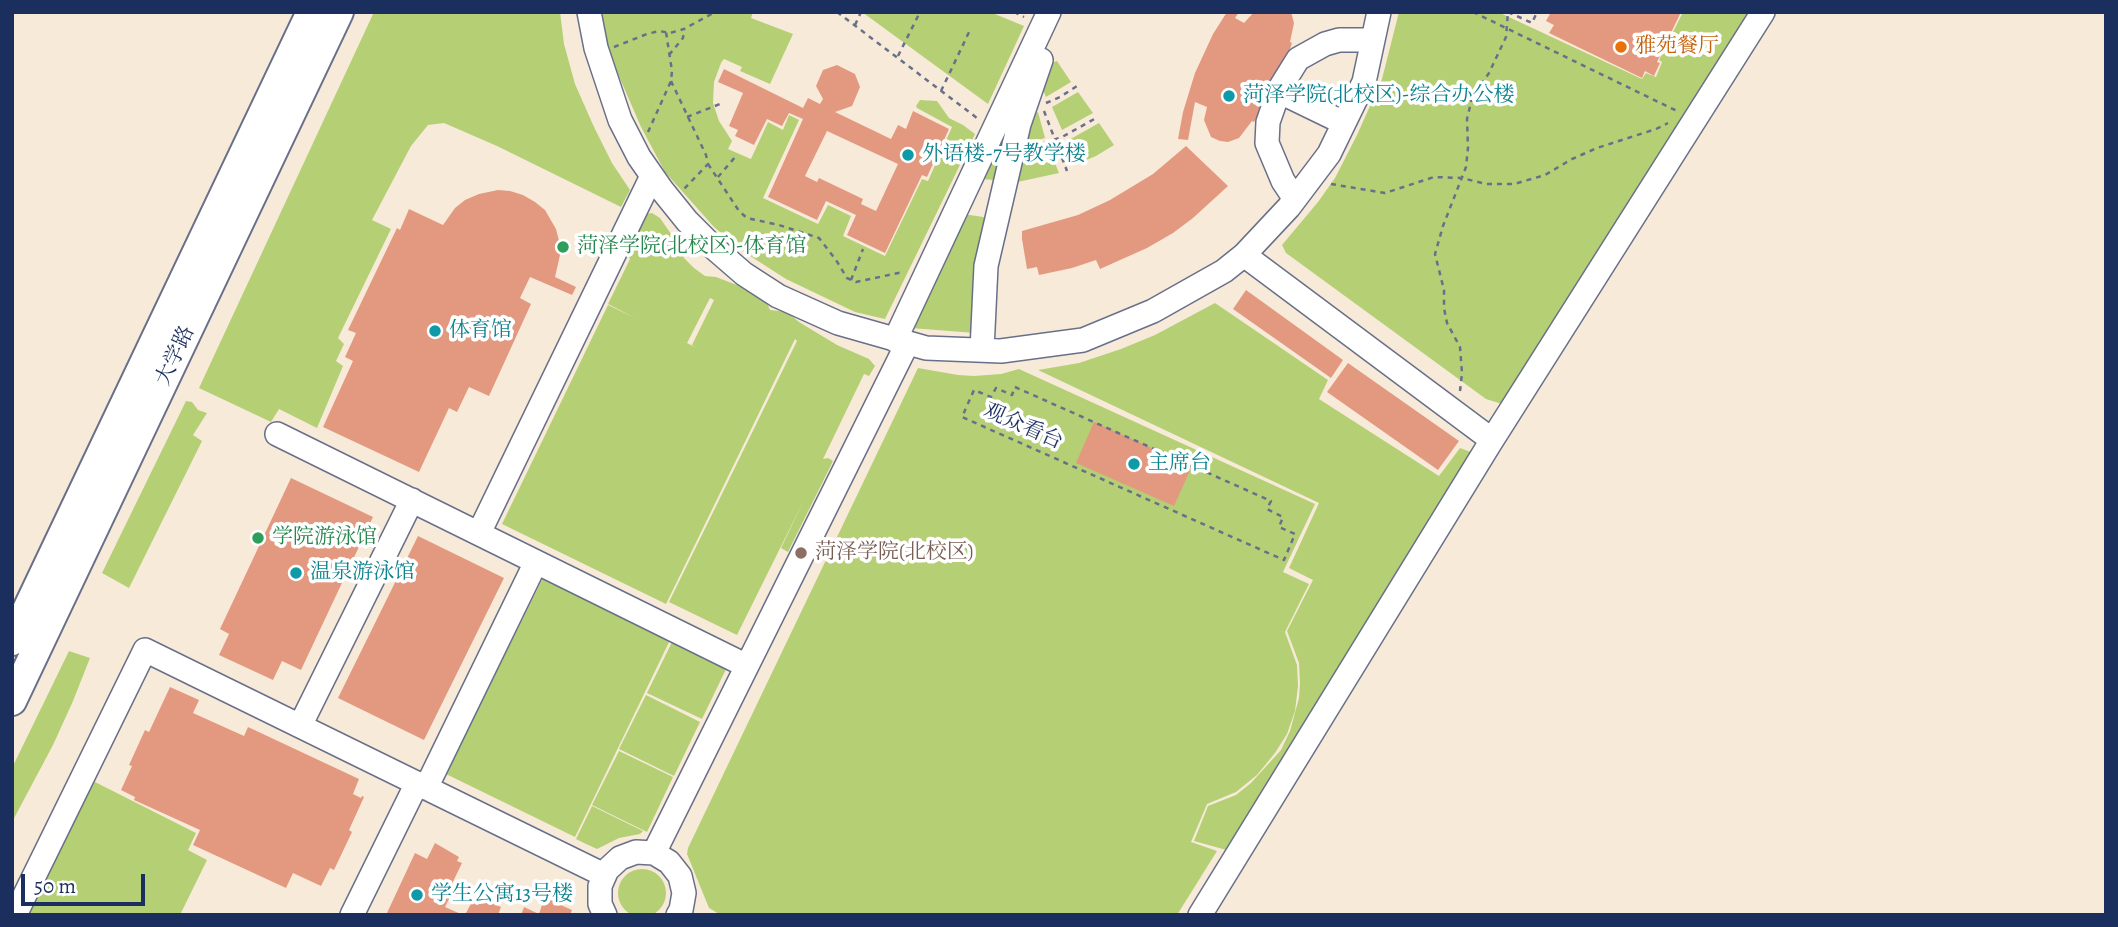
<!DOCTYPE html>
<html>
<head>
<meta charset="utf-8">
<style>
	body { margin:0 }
	#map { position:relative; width:2118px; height:927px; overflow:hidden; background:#f8ead9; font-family:Alegreya,serif }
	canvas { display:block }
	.frame { position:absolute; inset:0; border:14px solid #1b2f5e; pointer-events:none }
	.scale { position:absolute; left:21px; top:874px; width:124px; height:32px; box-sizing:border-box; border:4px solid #1b2f5e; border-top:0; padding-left:9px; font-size:21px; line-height:24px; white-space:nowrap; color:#1b2f5e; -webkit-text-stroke:5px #fff; paint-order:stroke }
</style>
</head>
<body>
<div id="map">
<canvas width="2118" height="927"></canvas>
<div class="frame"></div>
<div class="scale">50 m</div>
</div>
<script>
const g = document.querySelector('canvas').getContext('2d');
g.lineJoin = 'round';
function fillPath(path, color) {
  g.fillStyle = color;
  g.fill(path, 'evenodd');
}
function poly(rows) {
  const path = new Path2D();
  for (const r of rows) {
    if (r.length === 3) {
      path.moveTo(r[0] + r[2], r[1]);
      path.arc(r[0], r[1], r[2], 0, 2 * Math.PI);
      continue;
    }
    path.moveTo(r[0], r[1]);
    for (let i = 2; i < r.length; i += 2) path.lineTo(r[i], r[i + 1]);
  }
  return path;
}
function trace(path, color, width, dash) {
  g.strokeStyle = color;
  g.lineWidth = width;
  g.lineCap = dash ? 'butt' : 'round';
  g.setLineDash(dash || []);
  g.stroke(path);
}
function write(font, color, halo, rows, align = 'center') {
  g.font = font + ' Alegreya,"Noto Serif SC",serif';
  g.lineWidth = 7;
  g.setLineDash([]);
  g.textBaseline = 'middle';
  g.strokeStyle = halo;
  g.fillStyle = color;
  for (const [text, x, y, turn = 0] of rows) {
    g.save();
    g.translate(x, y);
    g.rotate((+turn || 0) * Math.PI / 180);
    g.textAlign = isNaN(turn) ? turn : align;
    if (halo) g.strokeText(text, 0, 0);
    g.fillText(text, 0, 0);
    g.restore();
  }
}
fillPath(poly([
	[374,12,560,12,564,44,575,84,594,127,612,163,630,190,621,207,497,146,444,123,428,125,411,146,372,220,391,229,338,338,344,344,336,361,343,366,317,428,279,409,271,422,199,388],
	[600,12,753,12,751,18,793,34,770,84,740,71,742,67,724,59,721,63,714,82,713,103,719,121,732,141,728,149,751,159,768,122,783,130,789,115,799,120,763,198,818,224,828,205,851,216,843,236,885,256,922,179,928,181,952,127,917,108,916,106,920,100,937,101,949,118,963,125,975,134,885,319,855,312,786,279,744,252,714,227,665,172,641,127,615,67,607,45],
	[862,12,990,12,1024,26,988,104],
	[1399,12,1498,12,1642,79,1646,73,1656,77,1662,62,1659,60,1683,12,1754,12,1502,404,1486,399,1286,253,1282,245,1318,202,1335,178,1357,135,1382,79],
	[1057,61,1071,82,1046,97,1041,85,1048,64],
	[1078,92,1093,113,1062,130,1052,107],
	[1038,112,1045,138,1023,144,1031,115],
	[1099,123,1114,145,1096,156,1077,164,1067,141],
	[1049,149,1059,173,1013,183,1021,156],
	[999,150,1007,151,996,180,979,179,993,151],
	[652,213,660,218,678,244,684,258,694,268,705,276,716,277,737,285,767,303,770,310,787,312,799,322,837,345,869,359,875,366,869,376,864,374,823,459,828,458,833,461,788,552,781,548,804,500,737,635,669,602,797,341,795,339,666,604,502,524,608,305,635,318,608,304,630,259,628,255,646,214],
	[710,298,714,300,692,345,695,347,687,343],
	[963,214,990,218,975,333,911,328],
	[1215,303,1328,380,1319,399,1439,476,1460,448,1476,454,1230,851,1194,841,1208,806,1236,795,1251,783,1281,750,1290,731,1299,698,1300,683,1299,663,1287,631,1313,580,1289,568,1319,503,1038,370,1079,363,1121,349,1155,335],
	[918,368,958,375,974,376,1001,374,1019,369,1315,504,1283,572,1309,584,1285,632,1297,665,1298,686,1295,711,1287,734,1275,753,1257,775,1236,792,1207,804,1191,842,1217,851,1177,915,721,915,709,908,687,854,688,848],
	[186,401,192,402,198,410,207,413,193,435,202,441,129,588,102,573],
	[544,576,671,638,575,837,446,774],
	[674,638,728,665,702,719,647,693],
	[69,651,90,658,73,701,53,745,12,822,12,768],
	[646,695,700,722,674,776,619,749],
	[619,751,673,777,647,832,592,805],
	[93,781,196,833,188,850,207,860,180,915,26,915],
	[592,806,643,831,640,834,619,838,597,849,586,844,576,839],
	[642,893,24]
]), '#b5cf75');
fillPath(poly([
	[1227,12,1239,12,1235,18,1244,23,1254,12,1291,12,1294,23,1290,42,1292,43,1286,61,1267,101,1254,122,1252,121,1239,138,1228,142,1220,141,1211,137,1204,120,1207,107,1195,102,1188,140,1178,139,1183,112,1195,73,1213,34],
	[1551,12,1556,14,1681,12,1657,62,1660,63,1654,76,1645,71,1642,78,1549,33,1554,25,1546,21],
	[837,65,855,74,860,87,852,106,835,112,891,139,898,125,906,129,913,111,949,129,927,177,922,175,885,253,847,235,856,215,826,201,817,220,768,197,803,119,789,113,782,126,767,119,754,145,735,136,738,130,729,126,743,93,718,82,724,69,803,108,808,98,820,104,823,99,816,86,823,70],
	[827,131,898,164,876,211,861,204,863,199,819,178,817,182,805,176],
	[1186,146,1228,186,1193,218,1173,233,1147,248,1100,269,1096,260,1072,268,1039,275,1037,267,1027,269,1022,239,1022,231,1078,215,1110,200,1153,174],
	[498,190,510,191,523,195,535,202,545,210,556,229,559,241,560,255,555,277,576,287,572,295,530,277,520,298,531,304,489,396,469,387,457,412,449,408,419,472,323,427,353,361,345,357,356,333,348,330,397,228,400,230,409,209,443,225,455,208,465,200,479,194],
	[1246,290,1343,360,1331,378,1233,309],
	[1348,363,1459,441,1438,470,1327,392],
	[1094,422,1192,466,1174,506,1076,463],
	[291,478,373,517,301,670,282,661,273,680,219,655,229,634,220,629],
	[418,536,504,578,424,740,338,698],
	[170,687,199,700,193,713,244,736,248,727,359,779,353,794,361,798,362,796,364,797,349,830,352,832,334,870,330,868,321,886,293,873,286,888,193,845,200,830,134,800,135,797,121,790,132,766,129,765,145,730,149,732],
	[435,843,459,857,457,861,462,863,449,890,453,891,445,907,463,915,386,915,415,853,427,859],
	[477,892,484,895,482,898,501,907,498,915,465,915],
	[547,896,555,900,554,902,572,910,570,915,521,915,524,907,539,914,542,905,541,905]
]), '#e39980');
const minor = poly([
	[589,12,596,48,620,120,639,157,662,190,687,221,714,248,744,274,778,296,838,323,926,348,1001,351,1083,340,1153,311,1224,271,1244,255,1289,207,1329,154,1364,82,1379,12],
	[1278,91,1344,123],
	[1295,199,1283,181,1267,143,1268,122,1280,88,1298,59,1325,44,1339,40,1373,40],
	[895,340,1049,12],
	[982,350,986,266,1019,124,1041,60],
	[277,434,747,666],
	[1492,440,1763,12],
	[479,533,652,176],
	[300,726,412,500],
	[426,788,536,562],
	[654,853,907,344],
	[15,915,145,650,604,875],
	[352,915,417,783],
	[605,915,600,904,600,886,607,870,620,858,636,852,654,853,669,862,680,876,684,893,681,910,678,915],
	[1200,915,1492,440,1244,255]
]);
const major = poly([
	[12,641,311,12],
	[12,701,339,12]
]);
trace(minor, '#687089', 26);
trace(major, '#687089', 32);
trace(poly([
	[837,12,977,118],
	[1014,12,1024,17],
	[1473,12,1677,111],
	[1508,12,1532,23,1537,12],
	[855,25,861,12],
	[614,47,647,34,659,31,670,33,684,29,715,12],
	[669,55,683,38,684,29],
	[898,56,920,12],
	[671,81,706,155,708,164,684,189],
	[941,91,971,28],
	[1046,103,1060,97,1077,86],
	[1044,111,1067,171],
	[687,117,720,104],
	[648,132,671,81,672,71,666,32],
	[1035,146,1062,137,1098,117],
	[708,164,739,211,747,218,779,225,819,238,836,260,847,278,856,282,903,272],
	[718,177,736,156],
	[1331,184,1385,193,1434,177,1462,178,1486,184,1514,184,1545,175,1572,159,1597,148,1656,129,1668,123],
	[851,280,863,249],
	[1015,387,1271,501,1267,509,1283,517,1279,527,1295,534,1284,560,962,417,974,390,991,397,996,388,1012,395,1015,387],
	[1460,391,1462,373,1460,347,1447,323,1444,308,1444,290,1435,254,1443,226,1466,167,1468,148,1467,119,1472,98,1489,73,1506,37,1508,12]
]), '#687089', 2.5, [5, 5]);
trace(minor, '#fff', 23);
trace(major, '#fff', 28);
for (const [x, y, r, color] of [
	[1621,47,7,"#e8710a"],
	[1229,96,7,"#0f9aa8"],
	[908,155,7,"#0f9aa8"],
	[563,247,7,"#2e9e5b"],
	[435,331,7,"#0f9aa8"],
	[1134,464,7,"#0f9aa8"],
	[258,538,7,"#2e9e5b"],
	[801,553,7,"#8d6e63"],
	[296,573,7,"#0f9aa8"],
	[417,895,7,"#0f9aa8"]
]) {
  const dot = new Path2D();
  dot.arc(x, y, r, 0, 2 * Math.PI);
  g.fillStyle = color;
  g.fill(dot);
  trace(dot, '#fff', 2.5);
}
write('21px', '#c56008', '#fff', [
	["雅苑餐厅",1635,47]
], 'left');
write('21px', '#0d838f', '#fff', [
	["菏泽学院(北校区)-综合办公楼",1243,96],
	["外语楼-7号教学楼",922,155],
	["体育馆",449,331],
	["主席台",1148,464],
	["温泉游泳馆",310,573],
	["学生公寓13号楼",431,895]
], 'left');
write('21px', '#27864d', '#fff', [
	["菏泽学院(北校区)-体育馆",577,247],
	["学院游泳馆",272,538]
], 'left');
write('21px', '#1b2f5e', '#fff', [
	["大学路",176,356,-65],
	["观众看台",1023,427,24]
]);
write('21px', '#785e54', '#fff', [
	["菏泽学院(北校区)",815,553]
], 'left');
</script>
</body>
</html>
